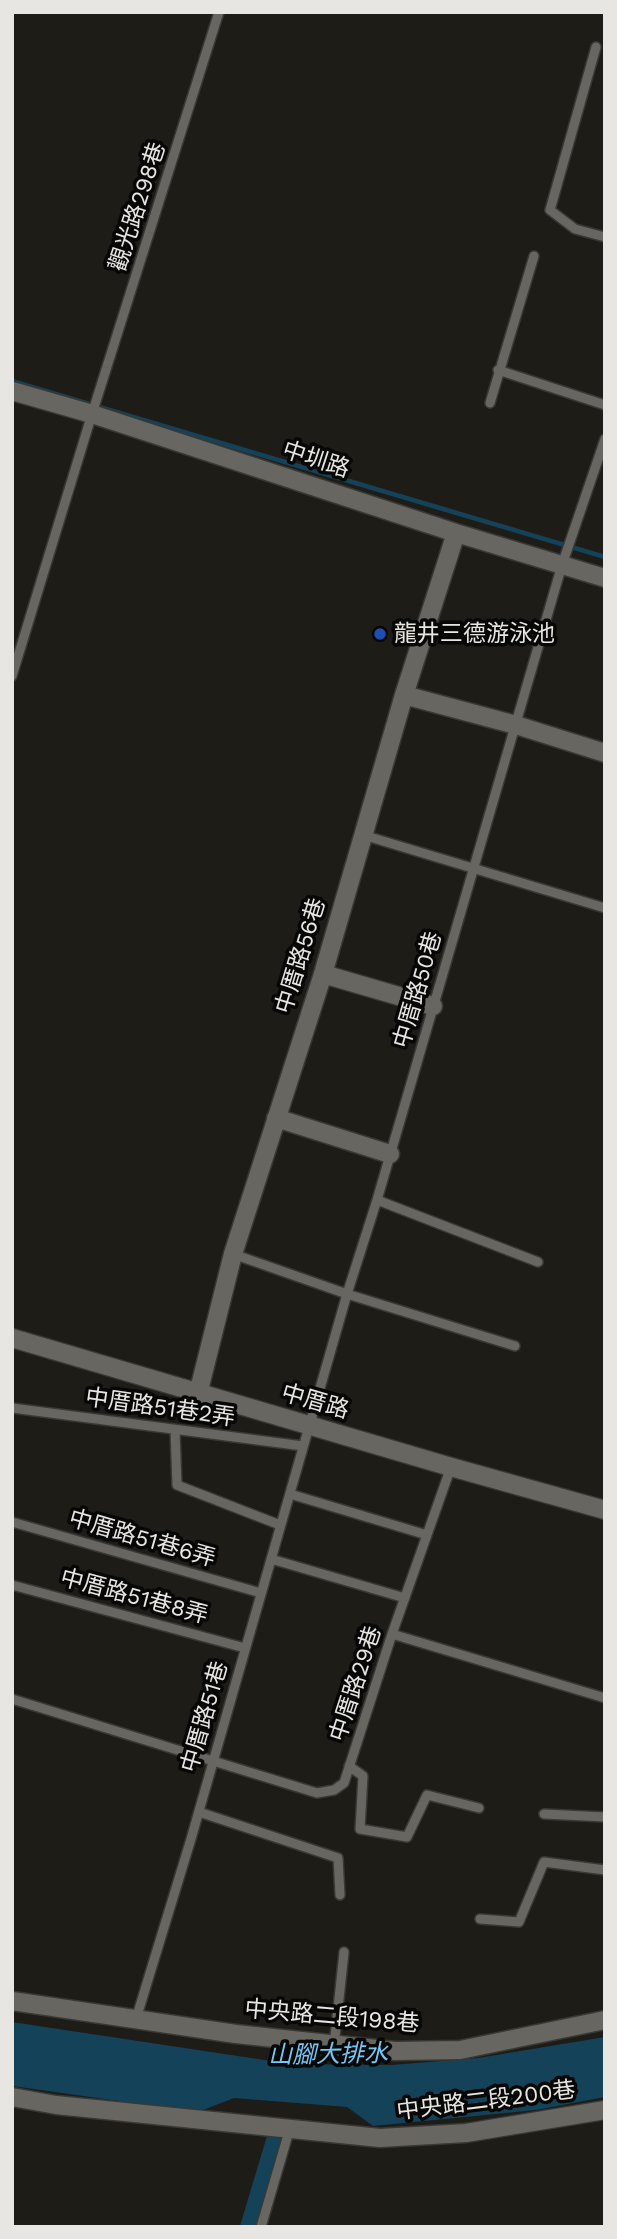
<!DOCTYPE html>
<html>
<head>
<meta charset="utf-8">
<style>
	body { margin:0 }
	#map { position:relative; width:617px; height:2239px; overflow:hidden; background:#1d1c17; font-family:"Work Sans",sans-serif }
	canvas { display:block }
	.frame { position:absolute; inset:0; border:14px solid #e7e6e3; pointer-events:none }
</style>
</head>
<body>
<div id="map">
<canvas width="617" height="2239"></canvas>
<div class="frame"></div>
</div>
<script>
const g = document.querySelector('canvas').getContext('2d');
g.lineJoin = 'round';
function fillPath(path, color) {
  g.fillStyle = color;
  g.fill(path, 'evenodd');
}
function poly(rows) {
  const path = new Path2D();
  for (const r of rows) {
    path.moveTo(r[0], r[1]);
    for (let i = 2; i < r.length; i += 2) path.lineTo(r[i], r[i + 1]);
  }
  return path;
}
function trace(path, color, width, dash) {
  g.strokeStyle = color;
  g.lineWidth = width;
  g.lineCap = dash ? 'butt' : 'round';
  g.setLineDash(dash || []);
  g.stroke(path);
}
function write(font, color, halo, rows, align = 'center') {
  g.font = font + ' "Work Sans","Noto Sans TC",sans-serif';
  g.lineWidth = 7;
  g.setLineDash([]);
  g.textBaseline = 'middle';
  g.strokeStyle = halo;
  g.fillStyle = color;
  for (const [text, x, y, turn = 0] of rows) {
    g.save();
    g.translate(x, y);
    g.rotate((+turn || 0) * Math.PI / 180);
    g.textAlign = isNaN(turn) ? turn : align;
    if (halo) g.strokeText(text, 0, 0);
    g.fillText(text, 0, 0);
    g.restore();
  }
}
fillPath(poly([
	[12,2022,291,2064,391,2065,478,2058,605,2037,605,2097,536,2110,373,2126,347,2107,234,2098,198,2112,12,2086]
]), '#134259');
trace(poly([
	[12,381,605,557]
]), '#134259', 4.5);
trace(poly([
	[248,2227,275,2137]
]), '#134259', 16);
const service = poly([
	[596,47,550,210,575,229,605,237],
	[498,370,605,405],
	[490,403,534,256],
	[12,676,92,414,219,12],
	[363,835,605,908],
	[377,1200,538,1262],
	[233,1254,347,1294,515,1346],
	[12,1408,303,1446],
	[175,1430,177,1485,280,1525],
	[290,1494,427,1535],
	[12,1522,261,1593],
	[271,1559,405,1598],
	[12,1585,245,1648],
	[392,1634,605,1698],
	[12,1699,317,1793,334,1790,344,1783,392,1634,451,1467],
	[349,1766,363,1776,360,1829,407,1837,427,1795,479,1808],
	[199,1812,338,1858,340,1895],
	[544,1814,605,1817],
	[480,1919,519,1922,544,1862,605,1870],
	[136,2019,191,1839,347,1294,377,1200,562,565,605,439],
	[334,2046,344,1952],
	[261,2227,290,2128]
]);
const minor = poly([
	[12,391,92,414,456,533,605,578],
	[404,695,516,725,605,753],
	[323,974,433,1006],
	[276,1118,390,1154],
	[12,1338,451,1467,605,1510],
	[198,1394,233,1254,323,974,404,695,456,533],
	[12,2001,236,2034,395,2051,460,2050,605,2020],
	[12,2097,56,2105,380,2138,466,2133,605,2110]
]);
trace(service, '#383835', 12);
trace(minor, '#383835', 21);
trace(service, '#676660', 9);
trace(minor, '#676660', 18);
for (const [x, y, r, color] of [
	[380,634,7,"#1a4fb4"]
]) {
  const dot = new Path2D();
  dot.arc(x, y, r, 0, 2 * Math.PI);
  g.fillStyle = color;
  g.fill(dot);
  trace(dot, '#070705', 2.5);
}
write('23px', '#e7e6e3', '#070705', [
	["觀光路298巷",138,207,-72],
	["中圳路",316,460,18],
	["中厝路56巷",301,956,-73],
	["中厝路50巷",418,990,-74],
	["中厝路",315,1402,16],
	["中厝路51巷2弄",160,1408,8],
	["中厝路51巷6弄",142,1539,16],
	["中厝路51巷8弄",134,1597,15],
	["中厝路29巷",356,1684,-72],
	["中厝路51巷",205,1717,-74],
	["中央路二段198巷",332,2017,5],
	["中央路二段200巷",486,2101,-7]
]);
write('23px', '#e7e6e3', '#070705', [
	["龍井三德游泳池",394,634]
], 'left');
write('italic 24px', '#71c9f9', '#070705', [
	["山腳大排水",328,2055,-1]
]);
</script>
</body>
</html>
